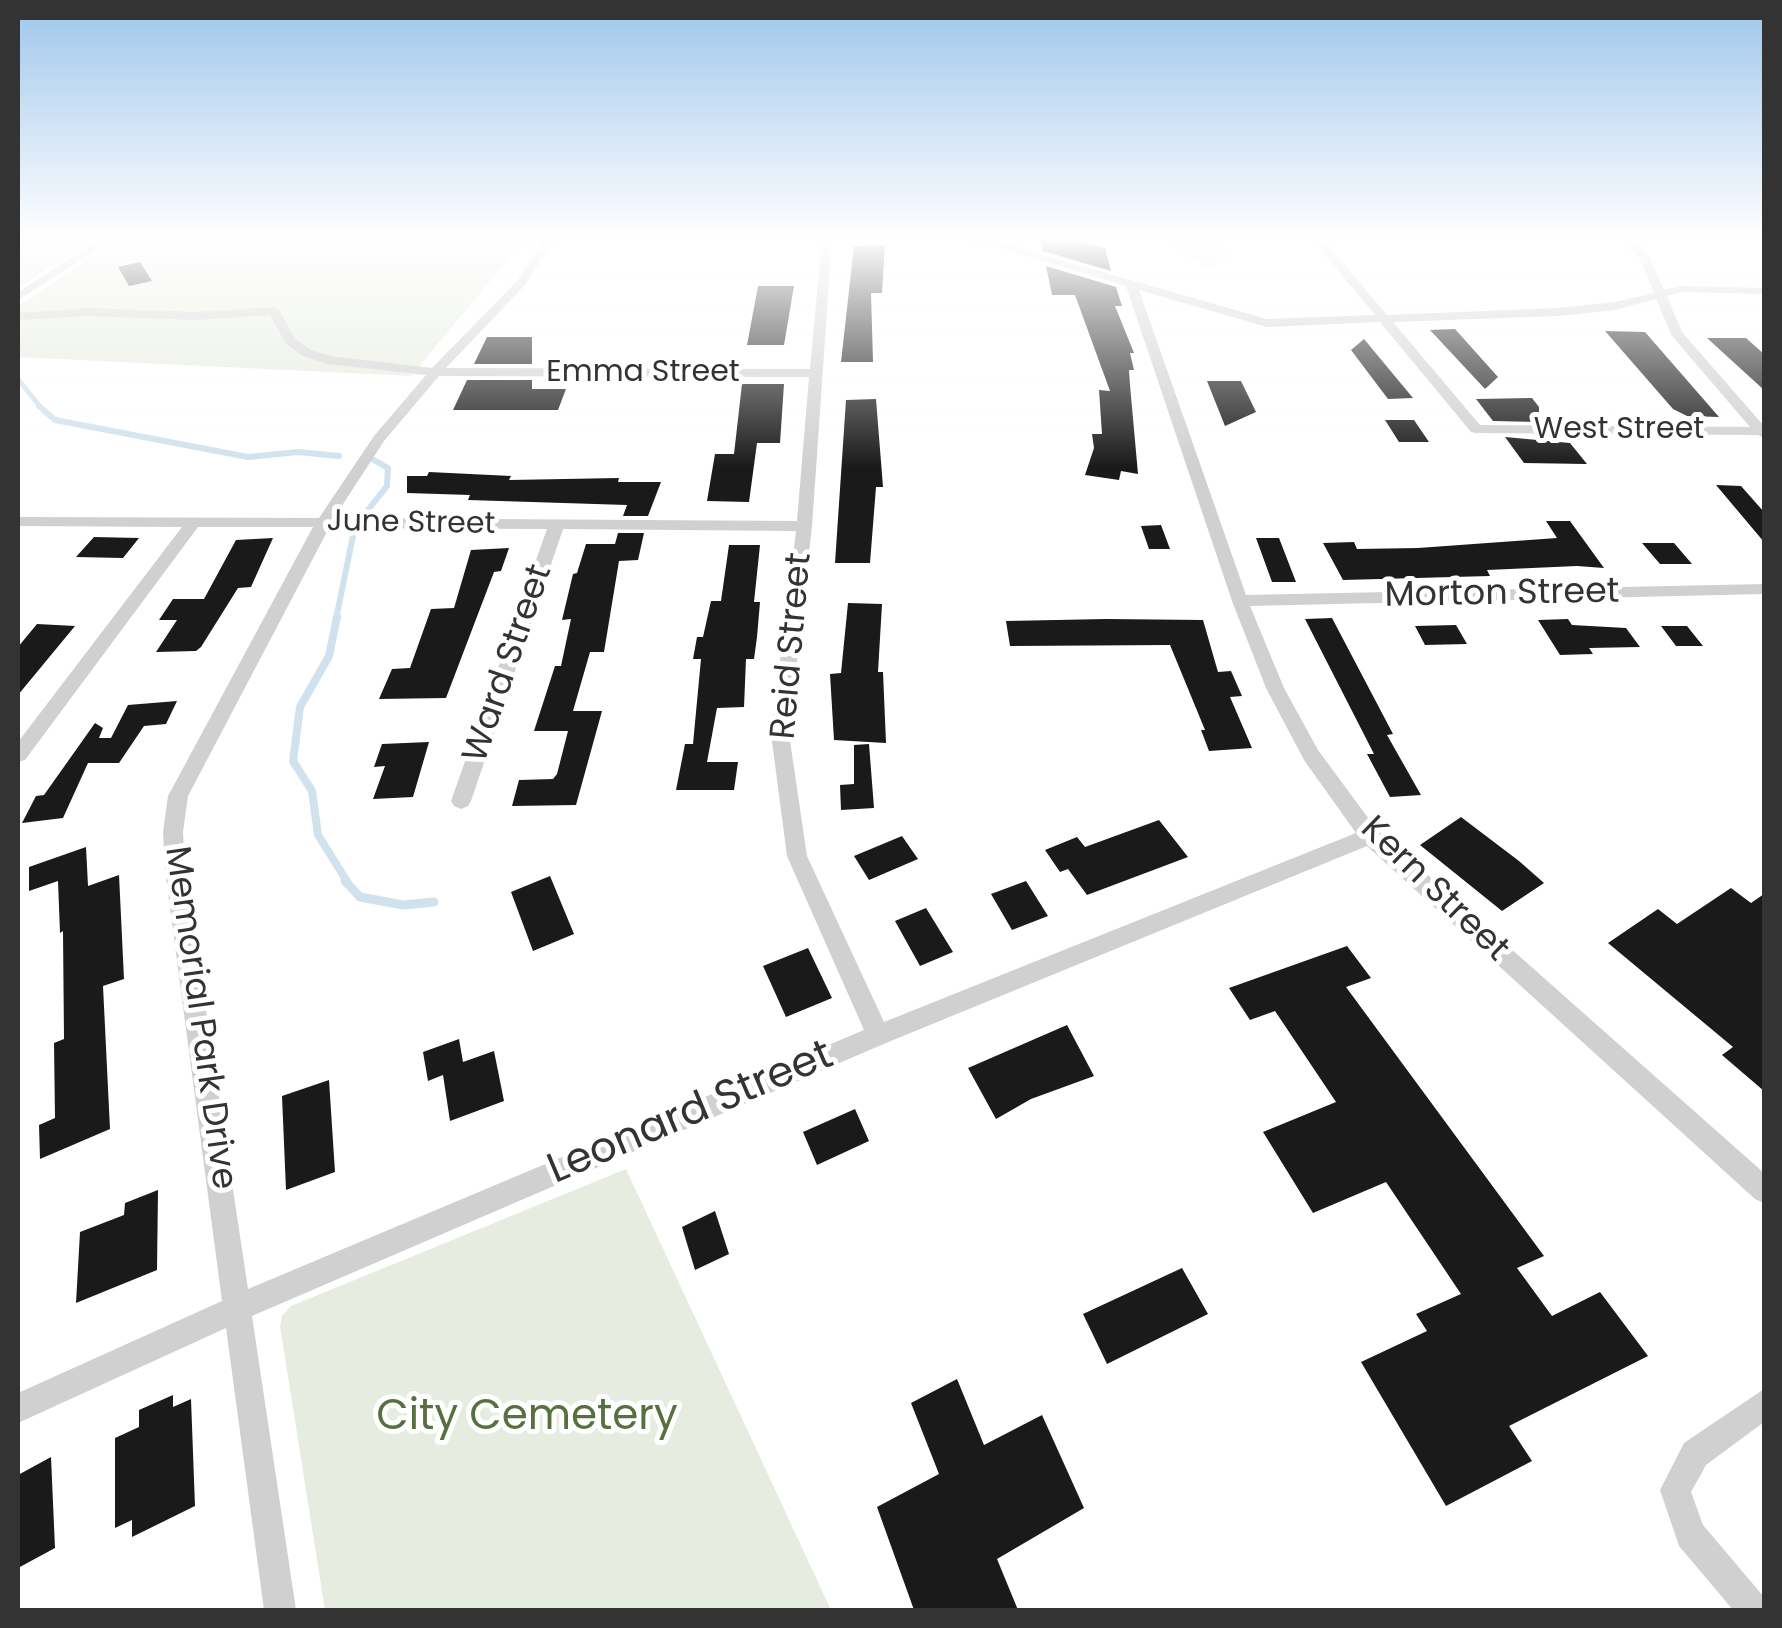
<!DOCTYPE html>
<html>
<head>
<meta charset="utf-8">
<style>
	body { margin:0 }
	#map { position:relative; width:1782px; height:1628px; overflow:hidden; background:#fff; font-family:Poppins,sans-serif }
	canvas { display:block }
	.frame { position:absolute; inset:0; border:20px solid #333; pointer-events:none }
</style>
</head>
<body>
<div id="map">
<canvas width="1782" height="1628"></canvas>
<div class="frame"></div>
</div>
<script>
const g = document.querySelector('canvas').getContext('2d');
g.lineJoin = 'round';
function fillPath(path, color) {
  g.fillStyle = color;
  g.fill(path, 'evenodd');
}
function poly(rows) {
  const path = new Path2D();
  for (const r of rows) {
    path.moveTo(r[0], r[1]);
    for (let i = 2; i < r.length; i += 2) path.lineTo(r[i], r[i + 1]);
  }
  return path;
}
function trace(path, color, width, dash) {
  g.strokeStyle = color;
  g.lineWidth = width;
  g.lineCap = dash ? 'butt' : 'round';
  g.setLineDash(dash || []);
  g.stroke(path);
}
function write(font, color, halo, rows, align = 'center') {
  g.font = font + ' Poppins,sans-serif';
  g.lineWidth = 10;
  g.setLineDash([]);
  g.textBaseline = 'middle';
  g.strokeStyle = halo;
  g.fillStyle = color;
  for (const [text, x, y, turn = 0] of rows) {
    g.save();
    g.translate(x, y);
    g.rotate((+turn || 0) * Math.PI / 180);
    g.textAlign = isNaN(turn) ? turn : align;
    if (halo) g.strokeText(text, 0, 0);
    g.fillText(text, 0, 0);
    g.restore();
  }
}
fillPath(poly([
	[22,239,98,239,18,287,18,240],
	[118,239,536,239,520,245,411,376,18,357,18,306],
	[1162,239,1219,239,1225,246,1225,259,1209,268],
	[626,1169,831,1610,325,1610,280,1326,282,1316,291,1306]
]), '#e6ecdf');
trace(poly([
	[18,379,42,409]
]), '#cfe2ee', 5);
trace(poly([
	[39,406,55,420,248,457,298,452,339,456],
	[364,515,387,486,388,468,374,460],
	[336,619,354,531]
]), '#cfe2ee', 6);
trace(poly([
	[337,617,329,656,300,707,293,761,312,791,318,835,348,883]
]), '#cfe2ee', 8);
trace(poly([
	[345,881,360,897,403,905,434,902]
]), '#cfe2ee', 9);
fillPath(poly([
	[1040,239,1071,239,1105,248,1111,271,1043,251],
	[885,245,882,293,871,293,873,362,841,362,854,246],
	[140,262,152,281,129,286,118,267],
	[1046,266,1116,287,1122,306,1115,306,1134,353,1130,353,1134,370,1129,370,1130,385,1138,474,1121,471,1119,480,1085,475,1094,448,1092,434,1102,434,1099,390,1110,391,1075,295,1052,295],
	[758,286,794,286,784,345,747,345],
	[1455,329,1498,377,1485,389,1430,330],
	[1605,331,1645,332,1719,417,1687,416,1673,409],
	[487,337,532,337,532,364,474,364],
	[1707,338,1746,338,1764,354,1764,390],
	[1364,339,1413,398,1388,399,1351,350],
	[467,380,532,380,532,389,566,389,558,410,453,410],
	[1207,381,1241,381,1256,412,1225,426],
	[742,384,784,384,780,443,757,443,749,502,707,501,715,454,734,454],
	[1532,398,1539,407,1539,422,1493,421,1476,399],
	[876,399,883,487,876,487,870,563,835,563,846,400],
	[1385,420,1414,420,1429,442,1399,442],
	[1505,437,1570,443,1587,464,1524,463],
	[429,472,511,476,509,480,619,478,618,482,661,482,648,516,623,516,627,505,468,500,470,495,407,493,407,476,427,476],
	[1716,485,1741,486,1764,512,1764,542],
	[1546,521,1570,521,1604,568,1577,566,1487,570,1490,576,1343,580,1323,543,1354,542,1357,549,1418,548,1557,538],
	[1161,525,1170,549,1149,549,1141,526],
	[618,533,644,533,638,560,619,561,604,652,590,652,573,711,602,711,576,805,512,806,519,780,553,779,557,774,568,731,534,731,555,666,561,666,571,619,562,620,573,574,577,573,586,544,615,544],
	[94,537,139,538,123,558,76,557],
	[273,538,251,587,238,588,201,647,196,651,156,652,177,620,159,620,173,599,204,599,236,540],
	[1256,538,1279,538,1296,582,1272,582],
	[1642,543,1674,543,1692,564,1660,564],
	[729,545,760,545,754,602,760,602,757,637,754,659,746,659,744,707,717,708,707,762,738,762,734,790,676,790,685,744,693,744,701,659,693,659,697,637,703,637,711,601,721,601],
	[509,548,501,571,494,572,446,698,379,699,392,669,410,668,431,609,454,608,471,550],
	[848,603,882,604,878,672,883,672,886,743,834,740,830,674,841,673],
	[1332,618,1393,734,1387,735,1421,795,1390,797,1367,754,1374,754,1305,619],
	[1106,619,1203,620,1218,672,1231,671,1242,696,1230,697,1252,748,1209,751,1201,730,1205,730,1170,645,1010,646,1006,621],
	[1568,619,1572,625,1626,628,1640,647,1589,648,1593,654,1560,655,1538,620],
	[37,624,75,626,18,695,18,647],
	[1456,625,1467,644,1425,645,1415,626],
	[1661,626,1687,626,1703,646,1676,646],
	[177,701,166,724,144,726,119,763,88,763,63,818,22,823,36,796,44,795,95,723,103,728,99,738,111,738,128,705],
	[429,742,413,797,373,799,385,766,374,767,382,744],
	[869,744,874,808,841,810,840,785,854,784,854,745],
	[1461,817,1519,861,1544,883,1502,911,1420,845],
	[1159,820,1188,857,1087,895,1068,869,1060,872,1045,850,1077,837,1085,847],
	[902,836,918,859,869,880,854,856],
	[86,847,88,886,119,875,124,979,103,986,110,1129,40,1159,39,1125,55,1118,54,1043,64,1039,63,931,60,933,58,881,29,891,29,867],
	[550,876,574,934,533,951,511,892],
	[1026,881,1048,916,1012,930,991,894],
	[1731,888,1751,903,1764,894,1764,1091,1722,1055,1733,1047,1608,943,1658,909,1677,924],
	[926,908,953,952,920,966,895,921],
	[1347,946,1371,978,1346,987,1544,1256,1517,1268,1552,1316,1600,1292,1648,1356,1509,1426,1532,1461,1446,1506,1361,1362,1427,1331,1416,1314,1461,1294,1386,1182,1313,1213,1263,1132,1336,1102,1275,1011,1250,1020,1229,988],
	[808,948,832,998,786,1017,763,966],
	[1067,1025,1094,1076,1031,1099,996,1119,968,1068],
	[459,1039,463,1062,494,1051,504,1101,450,1121,443,1075,428,1081,423,1052],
	[329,1080,335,1172,286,1190,282,1096],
	[855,1109,869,1141,817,1165,803,1132],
	[158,1190,157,1270,76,1303,80,1232,124,1215,125,1203],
	[715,1211,729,1254,695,1270,682,1227],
	[1182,1268,1208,1314,1107,1364,1083,1314],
	[957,1379,984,1445,1042,1415,1084,1508,997,1559,1018,1610,914,1610,877,1507,939,1474,911,1403],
	[173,1395,173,1407,191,1399,195,1506,132,1537,132,1520,115,1528,115,1438,139,1427,139,1410],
	[51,1457,55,1548,18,1568,18,1475]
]), '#1a1a1a');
fillPath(poly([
	[101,239,114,239,18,300,18,292,101,239],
	[544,239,555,239,525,285,446,368,810,369,822,239,832,239,812,526,789,734,807,856,884,1022,1356,833,1304,760,1266,688,1232,601,1126,286,969,239,987,239,1267,319,1375,315,1312,239,1323,239,1387,315,1558,308,1615,302,1654,293,1640,259,1622,239,1633,239,1649,256,1664,290,1681,286,1764,288,1764,294,1681,292,1667,296,1682,332,1764,426,1764,438,1758,435,1476,433,1471,432,1380,322,1267,327,1139,290,1246,595,1764,584,1764,594,1250,606,1284,688,1318,750,1377,830,1764,1173,1764,1203,1755,1199,1367,846,886,1043,252,1316,296,1610,264,1610,226,1328,18,1423,18,1393,222,1301,165,870,163,832,168,796,313,527,198,527,25,760,18,762,18,742,182,527,18,526,18,517,319,518,374,436,426,375,328,364,303,356,286,344,270,315,196,320,87,316,18,320,18,313,87,308,196,312,274,307,280,311,295,339,311,350,330,356,432,368,517,281,544,239],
	[1656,299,1672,336,1750,427,1480,425,1393,322,1558,316,1615,310,1656,299],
	[439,376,809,377,797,521,334,518,384,441,439,376],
	[329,528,547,529,451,801,454,806,461,809,468,806,471,801,563,529,796,531,771,734,787,856,864,1030,248,1289,185,870,183,832,188,796,329,528],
	[1764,1389,1764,1422,1706,1465,1691,1492,1703,1525,1764,1597,1764,1610,1733,1610,1679,1546,1660,1490,1684,1443,1764,1389]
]), '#d0d0d0');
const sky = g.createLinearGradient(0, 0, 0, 467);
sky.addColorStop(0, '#9ec6ea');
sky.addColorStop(0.51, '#fff');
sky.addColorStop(1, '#ffffff00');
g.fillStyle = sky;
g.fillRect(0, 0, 1782, 467);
write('30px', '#333', '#fff', [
	["Emma Street",643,373],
	["West Street",1619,430],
	["June Street",411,524,1]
]);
write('35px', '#333', '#fff', [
	["Morton Street",1502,595,-1],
	["Reid Street",793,646,-85],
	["Ward Street",509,664,-71],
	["Kern Street",1434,890,44],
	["Memorial Park Drive",199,1018,82]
]);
write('42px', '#333', '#fff', [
	["Leonard Street",691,1114,-23]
]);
write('42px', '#56703f', '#fff', [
	["City Cemetery",527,1418]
]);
</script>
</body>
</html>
